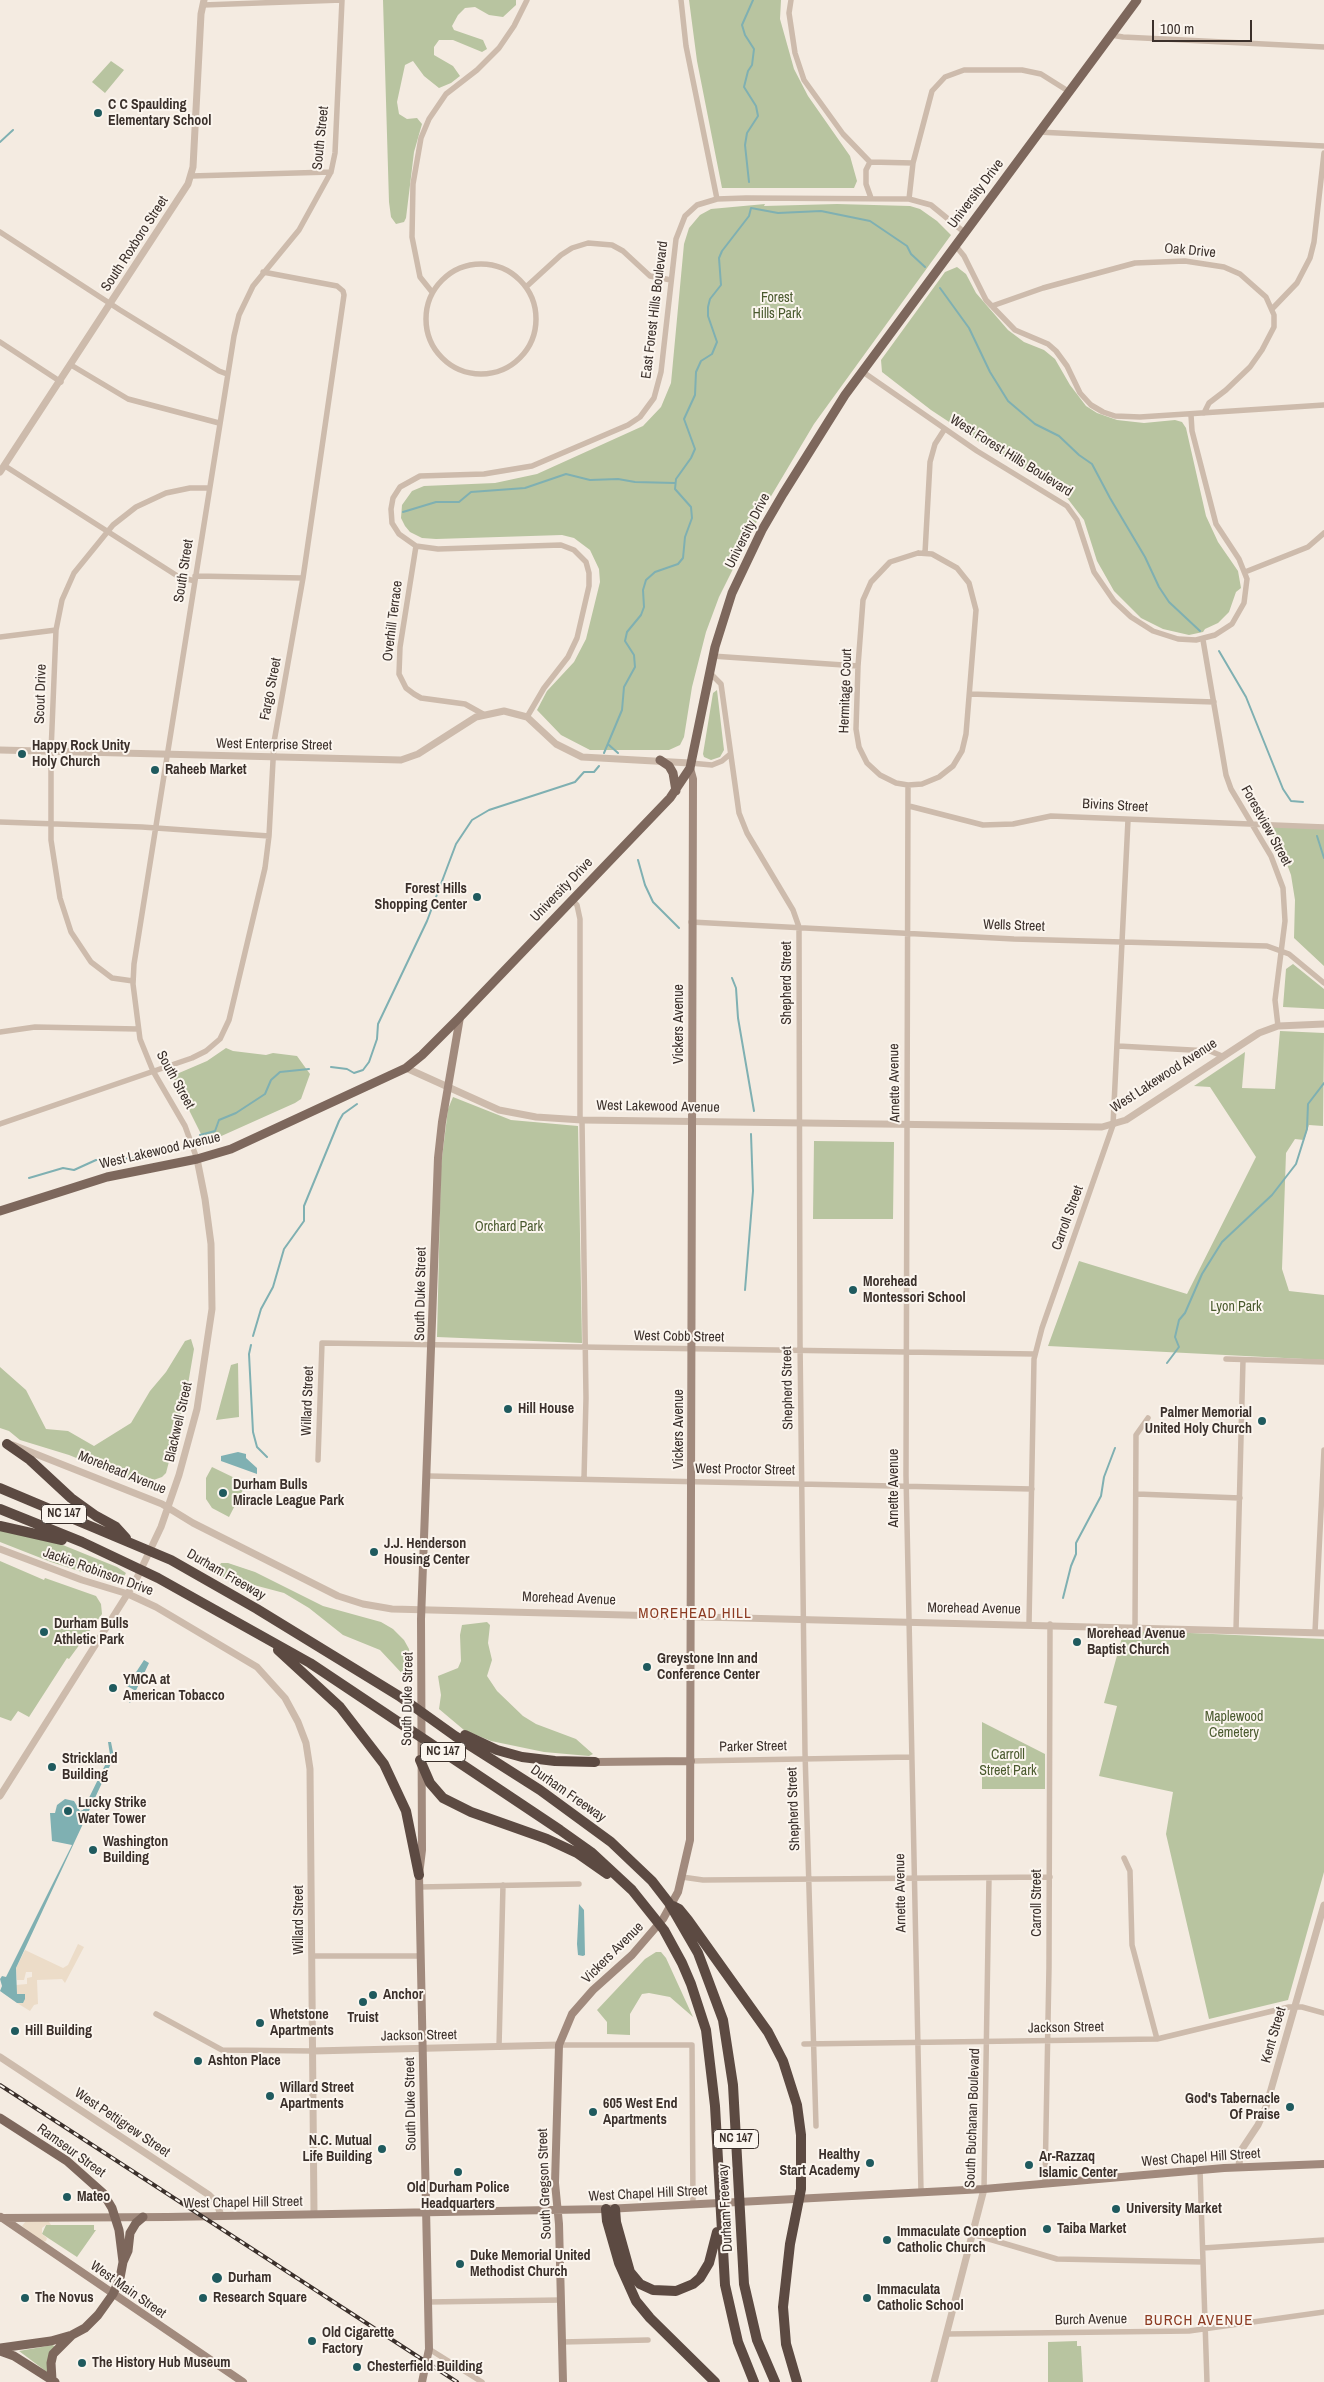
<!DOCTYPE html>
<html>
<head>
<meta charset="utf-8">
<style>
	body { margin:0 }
	#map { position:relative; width:1324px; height:2382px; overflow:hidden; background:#f4ebe1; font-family:"Archivo Narrow",sans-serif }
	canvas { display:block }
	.scale { position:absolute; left:1152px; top:20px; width:100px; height:22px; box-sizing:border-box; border:2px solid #3b302b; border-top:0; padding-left:6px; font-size:15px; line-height:18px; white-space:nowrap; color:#3b302b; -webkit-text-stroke:4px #fbf5ee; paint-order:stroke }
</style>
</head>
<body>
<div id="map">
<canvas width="1324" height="2382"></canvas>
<div class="scale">100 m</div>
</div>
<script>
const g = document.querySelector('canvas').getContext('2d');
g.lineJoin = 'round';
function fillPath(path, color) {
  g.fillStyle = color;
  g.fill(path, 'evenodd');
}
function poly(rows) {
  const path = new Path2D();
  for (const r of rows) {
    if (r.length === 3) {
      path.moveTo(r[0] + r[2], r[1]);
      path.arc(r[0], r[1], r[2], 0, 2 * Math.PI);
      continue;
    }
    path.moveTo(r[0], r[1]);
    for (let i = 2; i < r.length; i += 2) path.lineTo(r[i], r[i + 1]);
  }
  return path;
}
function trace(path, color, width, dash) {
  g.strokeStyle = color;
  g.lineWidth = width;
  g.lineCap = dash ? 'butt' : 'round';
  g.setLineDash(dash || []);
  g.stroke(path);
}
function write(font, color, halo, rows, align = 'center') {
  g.font = font + ' "Archivo Narrow",sans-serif';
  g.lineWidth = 4;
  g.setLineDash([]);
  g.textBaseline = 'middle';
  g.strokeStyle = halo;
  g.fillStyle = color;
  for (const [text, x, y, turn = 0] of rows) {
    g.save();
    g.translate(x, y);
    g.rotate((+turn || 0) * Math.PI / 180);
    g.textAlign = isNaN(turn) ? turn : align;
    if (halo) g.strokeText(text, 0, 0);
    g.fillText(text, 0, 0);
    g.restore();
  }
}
fillPath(poly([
	[383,0,516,0,516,5,503,17,489,15,475,7,465,8,458,15,452,26,454,30,483,40,487,49,482,52,453,40,439,40,434,47,434,55,453,66,460,76,451,83,439,88,424,76,413,61,405,65,397,102,399,114,407,119,417,118,422,124,414,152,406,218,404,222,396,224,391,217,389,202],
	[689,0,781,0,780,19,794,69,808,96,850,156,857,181,854,188,722,188,697,61],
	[111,61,124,70,105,93,92,82],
	[765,204,764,206,837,204,910,206,920,209,937,221,951,235,814,424,761,513,719,597,706,632,692,687,684,737,680,745,669,750,590,750,561,735,537,710,547,691,574,662,586,639,600,582,599,569,590,550,574,538,562,535,436,539,422,538,410,532,405,526,401,518,402,505,412,491,424,486,495,483,537,474,643,426,661,407,671,383,684,244,689,228,700,215,711,209],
	[957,267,966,274,976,293,1008,330,1024,342,1044,350,1055,359,1070,385,1086,406,1097,413,1117,420,1144,423,1175,420,1182,422,1186,428,1206,516,1218,542,1238,571,1241,588,1236,592,1229,612,1218,623,1205,629,1203,632,1189,635,1163,629,1141,618,1114,591,1097,561,1084,520,1061,490,996,453,931,410,882,372,881,360,945,272],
	[717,690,724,750,720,757,711,760,704,757,703,754,713,693],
	[1267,826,1324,829,1324,966,1294,938,1295,900,1291,875,1282,851],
	[1293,964,1324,989,1324,1009,1283,1007,1286,969],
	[1280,1031,1324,1033,1323,1126,1309,1125,1304,1140,1295,1139,1286,1153,1282,1269,1289,1291,1324,1295,1324,1360,1048,1346,1079,1261,1187,1294,1256,1157,1210,1087,1194,1086,1245,1052,1242,1088,1275,1089],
	[226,1048,233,1051,266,1055,273,1053,297,1056,310,1074,301,1099,295,1103,208,1142,204,1140,173,1078,179,1073,207,1061],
	[453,1097,511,1120,578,1126,582,1343,437,1337,441,1166,448,1109],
	[814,1141,894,1142,893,1219,813,1219],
	[191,1339,194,1349,186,1396,166,1473,162,1477,145,1483,133,1481,69,1455,20,1440,9,1431,0,1428,0,1367,26,1390,46,1429,68,1431,94,1446,131,1423,150,1391,166,1372,185,1341],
	[238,1363,239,1417,216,1420,231,1365],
	[212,1467,243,1482,245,1486,229,1517,212,1508,206,1499,206,1478],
	[0,1529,53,1541,117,1567,126,1573,122,1580,116,1583,51,1562,0,1542],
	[0,1561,44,1580,45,1578,96,1596,101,1604,102,1614,69,1659,67,1658,29,1717,18,1711,11,1721,0,1717],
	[221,1563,228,1563,255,1572,323,1606,381,1622,393,1629,404,1640,409,1649,412,1682,409,1681,380,1650,343,1635,309,1608,284,1593,220,1576,218,1569],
	[487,1622,490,1625,488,1643,492,1660,487,1676,497,1691,523,1716,536,1724,576,1739,593,1754,589,1756,544,1752,491,1741,464,1730,439,1709,441,1695,438,1676,458,1668,461,1661,460,1635,462,1625],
	[1124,1630,1324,1639,1324,1872,1288,2000,1209,2019,1166,1834,1173,1792,1099,1776,1117,1706,1104,1703],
	[982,1722,1045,1754,1045,1789,982,1789],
	[656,1952,661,1952,666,1958,693,2017,670,1997,649,1993,642,1994,630,2014,630,2035,607,2034,607,2022,597,2010,645,1959],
	[46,2225,94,2225,94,2230,96,2230,77,2257,42,2234],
	[1077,2341,1077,2346,1081,2346,1083,2382,1048,2382,1048,2342],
	[53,2345,55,2347,47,2372,19,2351]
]), '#b8c4a0');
fillPath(poly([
	[78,1944,84,1947,65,1983,62,1979,37,1980,38,2004,34,2005,30,2011,17,2003,23,2002,13,2000,3,1993,16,1990,16,1985,27,1984,27,1978,32,1977,32,1972,26,1972,24,1980,17,1980,16,1968,25,1950,63,1968,68,1965],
	[48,2220,51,2225,46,2225,42,2228,42,2234,47,2238,46,2241,43,2242,22,2226,26,2221]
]), '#ecdcc8');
fillPath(poly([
	[238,1452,246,1454,246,1458,257,1468,257,1474,221,1461,221,1456],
	[144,1660,149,1663,130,1703,129,1702,134,1690,127,1686],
	[108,1742,111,1742,114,1757,16,1968,17,1994,25,1994,25,1999,23,2003,17,2003,0,1991,2,1986,0,1979,2,1976,6,1977,72,1845,52,1841,50,1813,55,1813,57,1805,65,1799,74,1801,80,1811,83,1810,110,1755],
	[579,1904,584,1910,585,1955,583,1956,578,1955,577,1944]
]), '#7fb0b2');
trace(poly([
	[0,142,13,130],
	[749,182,745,145,747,133,758,116,756,106,744,87,748,71,752,65,754,49,745,35,742,25,753,0],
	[940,288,969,328,990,372,1008,401,1035,424,1059,436,1079,455,1092,464,1110,498,1145,557,1159,587,1169,602,1200,631],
	[403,512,436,502,459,502,471,492,525,488,566,474,590,480,618,479,635,482,675,483],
	[1219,651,1246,697,1283,789,1291,801,1303,802],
	[609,745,618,753],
	[604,753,622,710,624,687,635,667,634,655,625,641,627,632,641,615,644,607,643,590,646,580,655,572,678,564,683,558,685,537,692,518,691,507,675,489,676,479,691,458,695,449,684,419,695,395,696,372,701,361,712,354,717,342,708,316,708,307,710,299,721,285,719,258,722,251,749,216,751,208,778,213,821,211,870,221,907,246,911,254,925,267],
	[1317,836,1324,858],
	[638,860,645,885,653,902,679,928],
	[732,978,736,988,738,1018,754,1111],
	[331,1067,347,1069,354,1073],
	[354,1073,363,1070,369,1062,377,1039,378,1024,427,921,456,844,472,820,489,810,575,782,584,772,594,772,599,766],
	[200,1135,215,1131,219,1120,236,1113,265,1094,271,1080,280,1072,309,1069],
	[29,1178,63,1168,74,1170,96,1160,133,1158,149,1152,179,1146],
	[745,1290,753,1191,751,1134],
	[253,1336,261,1309,273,1287,284,1249,304,1221,304,1206,339,1121,343,1114,357,1104],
	[251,1345,249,1354,253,1432,257,1447,267,1457],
	[1167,1363,1179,1347,1175,1337,1179,1320,1185,1313,1202,1274,1222,1242,1272,1195,1296,1164,1307,1129,1308,1104,1324,1083],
	[1063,1598,1071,1566,1076,1554,1076,1543,1101,1496,1104,1477,1115,1448]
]), '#7fb0b2', 2);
trace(poly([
	[681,0,686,46,717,199],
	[791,0,789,13,795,53,804,80,843,134,870,162],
	[203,5,342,0],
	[1111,35,1123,37,1324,47],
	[1038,132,1324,146],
	[870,162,913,163],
	[870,162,866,170,866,184,871,198],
	[191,176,331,172],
	[909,199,913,163,932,91,945,77,964,70,1022,70,1041,74,1068,91],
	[0,232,120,310,219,371,227,374],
	[955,245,964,256,986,300,1015,330,1048,344,1056,351,1067,366,1080,393,1091,405,1103,412,1115,416,1140,417,1324,405],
	[481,319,55],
	[526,287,561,255,572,248,588,243,612,245,623,251,650,276,671,280],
	[432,292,420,277,412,237,413,184,421,138,429,119,446,94,477,70,499,48,514,26,527,0],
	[992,306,1043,288,1135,263,1185,261,1224,267,1240,274,1266,297,1274,315,1274,327,1262,350,1250,367,1226,390,1209,403,1204,413],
	[1272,309,1297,283,1310,258,1314,242,1324,153],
	[0,342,61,382],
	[71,365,128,399,219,423],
	[863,372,977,451,1067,506,1077,520,1094,572,1114,601,1131,617,1153,631,1178,639,1196,640,1215,635,1232,624,1244,603,1247,579,1239,559,1216,524,1192,431,1191,415],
	[5,466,179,577,195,581],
	[416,546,400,647,399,674,406,688,414,694,421,698,465,704,483,714],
	[918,553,932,554,957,568,969,583,976,610,966,734,962,751,953,766,939,777,922,784,908,785,896,783,880,775,867,763,859,747,856,729,858,666,863,600,871,582,890,562,918,553],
	[925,553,930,462,935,444,944,430],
	[1245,572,1308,547,1324,533],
	[195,576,303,578],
	[0,637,56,630],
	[1203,640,1226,775,1231,789,1271,856,1283,888,1285,921,1275,1000,1278,1026],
	[712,656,858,666],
	[709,672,721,684,739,813,747,833,793,910,799,927,800,1343,805,1752,816,2126],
	[970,694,1214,702],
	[527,717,544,688,568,657,577,638,589,586,589,573,586,562,574,550,561,545,438,549,416,546,399,534,392,523,391,509,393,498,400,487,420,476,484,474,532,466,628,425,640,417,654,398,661,372,676,239,685,216,697,205,717,199,746,198,909,199,931,205,964,232],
	[690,763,712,765,722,761,729,755],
	[908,785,906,1475,921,2192],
	[909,806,983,825,1013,824,1051,816,1324,827],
	[0,822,142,827,269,836],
	[572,900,577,905,580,919,580,1120],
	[691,922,1014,939,1267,946,1289,954,1324,983],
	[133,981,112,978,91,962,71,932,60,898,51,840,51,752,56,630,62,600,74,573,113,525,136,507,166,493,190,488,209,488],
	[0,1032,35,1027,138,1029],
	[1118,1046,1210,1051,1222,1056],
	[582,1120,586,1398,584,1479],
	[0,1124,192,1058,206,1051,220,1039,229,1020,265,868,269,836,274,742,303,578,344,295,343,291,337,286,263,272],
	[197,1159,185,1126,153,1071,140,1039,133,984,134,964,234,336,239,315,253,286,299,230,331,172,335,153,342,0],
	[1226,1359,1324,1362],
	[318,1460,322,1343,1035,1354],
	[428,1476,1032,1489],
	[1137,1494,1240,1498],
	[1029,1624,1034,1359,1042,1328,1113,1125,1128,820],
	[1135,1627,1136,1435,1148,1418],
	[1236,1630,1243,1360],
	[1315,1632,1324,1450],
	[691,1761,911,1757],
	[1124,1858,1130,1871,1132,1945,1157,2039],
	[682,1877,703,1880,1050,1877],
	[419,1887,579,1884],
	[312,1956,420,1956],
	[156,2014,222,2050,313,2051],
	[804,2044,1157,2039,1289,2007,1302,2007,1324,2013],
	[559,2045,692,2045,693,2205],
	[499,2047,503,1885],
	[1200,2170,1207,2382],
	[1045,2183,1049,1967,1050,1624],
	[984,2189,989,1878],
	[972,2234,1057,2259,1203,2262],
	[1203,2248,1324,2240],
	[428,2302,561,2300],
	[947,2334,1189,2331,1324,2312],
	[562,2342,648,2340],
	[429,2349,482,2382]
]), '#cdbbac', 5.5);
trace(poly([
	[0,472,188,184,193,167,201,14,204,0],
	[0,750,401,760,418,754,476,717,504,711,527,717,556,744,582,757,690,763],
	[406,1068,499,1110,536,1117,582,1120,1102,1127,1126,1120,1259,1033,1278,1026,1324,1024],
	[13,1445,162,1504,193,1523,338,1596,363,1604,392,1609,1324,1633],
	[0,1549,82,1580,128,1594,156,1607,257,1667,285,1698,298,1722,306,1743,310,1769,314,2214],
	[0,1796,135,1582,161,1527,179,1475,197,1409,212,1309,211,1244,205,1199,197,1159],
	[313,2051,559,2045],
	[0,2057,209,2195,217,2203,221,2216],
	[1239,2167,1240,2152,1258,2125,1266,2107,1324,1905],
	[934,2382,984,2189]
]), '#cdbbac', 7);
trace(poly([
	[595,1762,691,1761],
	[1,2217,243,2382],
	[2,2218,168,2217,606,2209,984,2189,1224,2168,1324,2164],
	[422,2382,429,2349,419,1875,422,1850,421,1619,438,1158,442,1122,460,1017],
	[563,2382,559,2224,555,2183,559,2045,572,2014,593,1990,632,1955,663,1919,678,1892,690,1840,693,779,690,768]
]), '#a18a7d', 8);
trace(poly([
	[660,760,669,766,673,773,676,791],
	[0,1211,107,1177,197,1159,231,1149,406,1068,422,1055,460,1017,670,798,690,768,715,647,732,593,762,530,783,494,845,395,1137,0],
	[0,2118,67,2161,103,2193,112,2208,119,2230,123,2262,120,2278,113,2294,98,2315,85,2328,72,2335,51,2341,0,2348],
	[123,2262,128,2251,130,2233,136,2223,143,2217],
	[0,2351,14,2356,55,2382],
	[52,2380,51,2363,53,2354,72,2335]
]), '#7d675c', 9);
trace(poly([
	[7,1444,30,1460,71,1498,96,1516,116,1527,126,1538],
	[0,1488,171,1560,257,1609,399,1696,455,1736,540,1790,611,1842,652,1881,669,1903,698,1953,723,2020,733,2085,744,2284,757,2340,775,2382],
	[0,1509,82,1542,158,1578,310,1663,560,1830,591,1852,632,1890,664,1930,682,1963,691,1984,706,2030,715,2106,725,2285,738,2342,754,2382],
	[0,1526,62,1540],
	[278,1650,340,1707,384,1764,406,1811,419,1875],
	[465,1735,497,1750,522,1757,555,1761,595,1762],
	[420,1760,430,1783,443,1798,471,1812,547,1839,577,1853,607,1874],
	[673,1906,679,1909,688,1920,768,2032,783,2061,797,2105,801,2135,801,2189,790,2244,783,2307,786,2344,797,2382],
	[606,2209,607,2221,619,2263,636,2301,650,2318,715,2382],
	[615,2209,616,2222,630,2272,640,2284,653,2290,676,2291,693,2284,700,2278,709,2263,717,2232]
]), '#5c4a42', 10);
const rail = poly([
	[0,2085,457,2382]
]);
trace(rail, '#3b302b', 4);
trace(rail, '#fbf5ee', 2, [5.5]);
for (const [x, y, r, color] of [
	[98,113,5,"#1f5a5e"],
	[22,754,5,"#1f5a5e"],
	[155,770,5,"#1f5a5e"],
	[477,897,5,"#1f5a5e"],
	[853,1290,5,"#1f5a5e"],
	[508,1409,5,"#1f5a5e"],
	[1262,1421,5,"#1f5a5e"],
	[223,1493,5,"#1f5a5e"],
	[374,1552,5,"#1f5a5e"],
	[44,1632,5,"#1f5a5e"],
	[1077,1642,5,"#1f5a5e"],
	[647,1667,5,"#1f5a5e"],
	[113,1688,5,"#1f5a5e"],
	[52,1767,5,"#1f5a5e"],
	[68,1811,5,"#1f5a5e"],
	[93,1850,5,"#1f5a5e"],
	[373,1995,5,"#1f5a5e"],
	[363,2002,5,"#1f5a5e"],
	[260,2023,5,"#1f5a5e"],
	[15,2031,5,"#1f5a5e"],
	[198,2061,5,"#1f5a5e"],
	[270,2096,5,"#1f5a5e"],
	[1290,2107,5,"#1f5a5e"],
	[593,2112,5,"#1f5a5e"],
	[382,2149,5,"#1f5a5e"],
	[870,2163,5,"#1f5a5e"],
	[1029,2165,5,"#1f5a5e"],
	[458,2172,5,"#1f5a5e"],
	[67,2197,5,"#1f5a5e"],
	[1116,2209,5,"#1f5a5e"],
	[1047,2229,5,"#1f5a5e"],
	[887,2240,5,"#1f5a5e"],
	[460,2264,5,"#1f5a5e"],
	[217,2278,6,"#1f5a5e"],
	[25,2298,5,"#1f5a5e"],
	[203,2298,5,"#1f5a5e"],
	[867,2298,5,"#1f5a5e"],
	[312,2341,5,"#1f5a5e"],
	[82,2363,5,"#1f5a5e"],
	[357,2367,5,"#1f5a5e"]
]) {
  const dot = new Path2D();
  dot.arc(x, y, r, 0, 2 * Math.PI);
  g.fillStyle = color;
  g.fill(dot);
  trace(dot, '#fbf5ee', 2);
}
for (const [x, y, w] of [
	[64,1514,45],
	[443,1752,45],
	[736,2139,45]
]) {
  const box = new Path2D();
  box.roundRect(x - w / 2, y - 9.5, w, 19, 4);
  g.fillStyle = '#fbf5ee';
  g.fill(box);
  trace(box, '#3b302b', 1);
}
write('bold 12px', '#3b302b', null, [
	["NC 147",64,1514],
	["NC 147",443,1752],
	["NC 147",736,2139]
]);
write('bold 14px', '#3b302b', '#fbf5ee', [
	["C C Spaulding",108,105],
	["Elementary School",108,121],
	["Happy Rock Unity",32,746],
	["Holy Church",32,762],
	["Raheeb Market",165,770],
	["Forest Hills",467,889,"right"],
	["Shopping Center",467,905,"right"],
	["Morehead",863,1282],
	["Montessori School",863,1298],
	["Hill House",518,1409],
	["Palmer Memorial",1252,1413,"right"],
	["United Holy Church",1252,1429,"right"],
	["Durham Bulls",233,1485],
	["Miracle League Park",233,1501],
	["J.J. Henderson",384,1544],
	["Housing Center",384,1560],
	["Durham Bulls",54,1624],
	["Athletic Park",54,1640],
	["Morehead Avenue",1087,1634],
	["Baptist Church",1087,1650],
	["Greystone Inn and",657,1659],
	["Conference Center",657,1675],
	["YMCA at",123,1680],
	["American Tobacco",123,1696],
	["Strickland",62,1759],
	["Building",62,1775],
	["Lucky Strike",78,1803],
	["Water Tower",78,1819],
	["Washington",103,1842],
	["Building",103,1858],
	["Anchor",383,1995],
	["Whetstone",270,2015],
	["Apartments",270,2031],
	["Truist",363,2018,"center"],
	["Hill Building",25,2031],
	["Ashton Place",208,2061],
	["Willard Street",280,2088],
	["Apartments",280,2104],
	["God's Tabernacle",1280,2099,"right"],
	["Of Praise",1280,2115,"right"],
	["605 West End",603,2104],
	["Apartments",603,2120],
	["N.C. Mutual",372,2141,"right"],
	["Life Building",372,2157,"right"],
	["Healthy",860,2155,"right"],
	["Start Academy",860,2171,"right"],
	["Ar-Razzaq",1039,2157],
	["Islamic Center",1039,2173],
	["Old Durham Police",458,2188,"center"],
	["Headquarters",458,2204,"center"],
	["Mateo",77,2197],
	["University Market",1126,2209],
	["Taiba Market",1057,2229],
	["Immaculate Conception",897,2232],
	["Catholic Church",897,2248],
	["Duke Memorial United",470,2256],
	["Methodist Church",470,2272],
	["Durham",228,2278],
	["Immaculata",877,2290],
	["Catholic School",877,2306],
	["The Novus",35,2298],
	["Research Square",213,2298],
	["Old Cigarette",322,2333],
	["Factory",322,2349],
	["The History Hub Museum",92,2363],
	["Chesterfield Building",367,2367]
], 'left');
write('14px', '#3b302b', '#fbf5ee', [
	["South Street",321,138,-84],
	["University Drive",976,194,-53],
	["South Roxboro Street",135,244,-57],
	["Oak Drive",1190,251,5],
	["East Forest Hills Boulevard",655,310,-83],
	["West Forest Hills Boulevard",1011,456,32],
	["University Drive",748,531,-63],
	["South Street",184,571,-81],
	["Overhill Terrace",393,621,-83],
	["Fargo Street",271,689,-79],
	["Hermitage Court",846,691,-88],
	["Scout Drive",41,694,-88],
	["West Enterprise Street",274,745,1],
	["Bivins Street",1115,806,3],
	["Forestview Street",1266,826,61],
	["University Drive",562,890,-46],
	["Wells Street",1014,926,2],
	["Shepherd Street",787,983,-90],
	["Vickers Avenue",679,1024,-90],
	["West Lakewood Avenue",1164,1076,-33],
	["South Street",175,1080,61],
	["Arnette Avenue",895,1083,-91],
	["West Lakewood Avenue",658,1107,1],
	["West Lakewood Avenue",160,1151,-13],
	["Carroll Street",1068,1218,-70],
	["South Duke Street",421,1294,-89],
	["West Cobb Street",679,1337,1],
	["Shepherd Street",788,1388,-91],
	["Willard Street",308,1401,-88],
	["Blackwell Street",179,1422,-77],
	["Vickers Avenue",679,1429,-90],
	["West Proctor Street",745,1470,1],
	["Morehead Avenue",122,1473,22],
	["Arnette Avenue",894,1488,-90],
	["Jackie Robinson Drive",98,1572,20],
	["Durham Freeway",226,1575,30],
	["Morehead Avenue",569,1599,2],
	["Morehead Avenue",974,1609,1],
	["South Duke Street",408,1699,-89],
	["Parker Street",753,1747,-1],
	["Durham Freeway",568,1794,35],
	["Shepherd Street",794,1809,-92],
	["Arnette Avenue",901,1893,-91],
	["Carroll Street",1037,1903,-90],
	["Willard Street",299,1920,-90],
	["Vickers Avenue",613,1953,-45],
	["Jackson Street",1066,2028,-1],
	["Kent Street",1274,2035,-74],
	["Jackson Street",419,2036,-1],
	["South Duke Street",411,2104,-91],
	["South Buchanan Boulevard",973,2118,-88],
	["West Pettigrew Street",122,2123,34],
	["Ramseur Street",71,2151,36],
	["West Chapel Hill Street",1201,2158,-4],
	["South Gregson Street",545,2184,-92],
	["West Chapel Hill Street",648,2194,-3],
	["West Chapel Hill Street",243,2203,-1],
	["Durham Freeway",726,2208,-93],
	["West Main Street",128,2290,35],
	["Burch Avenue",1091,2320,-1]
]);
write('14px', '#4a5a2e', '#fbf5ee', [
	["Forest",777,298],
	["Hills Park",777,314],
	["Orchard Park",509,1227],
	["Lyon Park",1236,1307],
	["Maplewood",1234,1717],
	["Cemetery",1234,1733],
	["Carroll",1008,1755],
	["Street Park",1008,1771]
]);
g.letterSpacing = '1px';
write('15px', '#8c3b22', '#fbf5ee', [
	["MOREHEAD HILL",695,1614],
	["BURCH AVENUE",1199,2321]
]);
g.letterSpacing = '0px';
</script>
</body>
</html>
